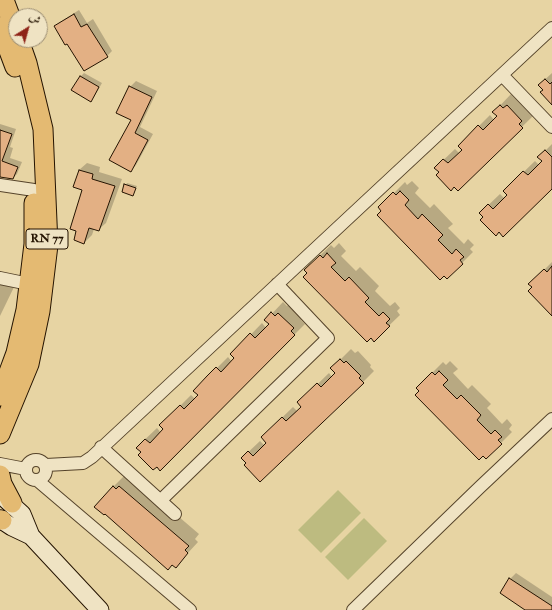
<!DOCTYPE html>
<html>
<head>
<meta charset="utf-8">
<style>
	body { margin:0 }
	#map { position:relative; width:552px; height:610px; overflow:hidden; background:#e7d4a3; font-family:"IM FELL Double Pica",Amiri,serif }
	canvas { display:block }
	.north { position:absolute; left:8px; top:8px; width:40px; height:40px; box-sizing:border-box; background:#efe3c3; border:1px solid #9e9075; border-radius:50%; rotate:37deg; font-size:11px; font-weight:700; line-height:16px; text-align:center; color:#241301 }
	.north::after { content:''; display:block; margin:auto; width:14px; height:18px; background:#8f2418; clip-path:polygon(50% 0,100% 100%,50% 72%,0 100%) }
</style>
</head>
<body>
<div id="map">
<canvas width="552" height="610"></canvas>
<div class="north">ش</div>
</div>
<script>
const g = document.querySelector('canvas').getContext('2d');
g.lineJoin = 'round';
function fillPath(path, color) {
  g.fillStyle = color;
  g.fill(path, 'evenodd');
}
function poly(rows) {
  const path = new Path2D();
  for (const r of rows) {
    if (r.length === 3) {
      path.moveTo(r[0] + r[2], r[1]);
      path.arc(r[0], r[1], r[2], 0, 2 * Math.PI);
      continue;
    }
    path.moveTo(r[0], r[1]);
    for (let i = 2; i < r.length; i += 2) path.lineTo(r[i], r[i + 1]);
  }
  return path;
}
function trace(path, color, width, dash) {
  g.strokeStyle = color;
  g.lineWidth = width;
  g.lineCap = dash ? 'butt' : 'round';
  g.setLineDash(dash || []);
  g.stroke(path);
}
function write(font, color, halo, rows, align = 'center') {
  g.font = font + ' "IM FELL Double Pica",serif';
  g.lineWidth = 3;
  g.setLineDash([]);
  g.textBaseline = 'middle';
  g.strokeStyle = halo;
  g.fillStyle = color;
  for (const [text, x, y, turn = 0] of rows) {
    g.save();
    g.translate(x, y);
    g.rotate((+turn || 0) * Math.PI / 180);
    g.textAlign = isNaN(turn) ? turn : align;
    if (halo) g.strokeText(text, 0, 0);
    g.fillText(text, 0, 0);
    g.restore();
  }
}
fillPath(poly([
	[338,490,361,513,321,553,298,530],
	[364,518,387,541,348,580,325,557]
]), '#bdbb80');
fillPath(poly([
	[79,10,87,23,93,19,112,51,107,56,55,27,60,22],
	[84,73,102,83,94,97,91,100,73,90,81,76],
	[552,73,552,103,539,85],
	[136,81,157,91,140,127,153,134,136,165,131,171,132,120,130,87],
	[511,94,515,98,518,95,532,109,529,112,533,116,458,190,435,168,455,149,459,153,463,150,459,146,490,115,494,120,498,116,494,112],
	[0,124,16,129,10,147,13,148,10,158,22,162,17,174,13,178,0,176],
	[552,144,552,187,485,217,480,213,500,194,504,198,508,195,504,191,535,161,539,165,543,161,539,157],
	[87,163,100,167,99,172,122,179,106,223,98,230,94,229,92,235,84,243,83,189,79,170],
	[412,181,419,188,415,193,430,208,434,204,453,224,448,228,464,244,468,239,474,245,470,249,473,252,447,278,379,208,405,182,407,185],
	[127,183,137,186,133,195,123,191],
	[339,243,346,251,341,256,356,271,360,267,379,286,375,291,390,306,395,302,400,308,397,311,400,315,374,340,305,270,331,245,334,248],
	[552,262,552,315,530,284],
	[0,277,15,285,0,316],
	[283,302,287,306,290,303,304,317,301,320,305,324,160,469,137,447,157,428,161,433,165,429,161,425,191,395,195,399,199,395,208,377,228,357,232,362,236,358,232,354,262,323,266,328,270,324,266,320],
	[351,349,355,353,358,351,371,365,370,367,374,371,363,382,247,463,242,458,260,441,264,445,267,442,262,437,293,407,297,411,302,407,298,403,329,373,332,377,336,373,332,368],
	[450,361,458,369,453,373,468,389,472,385,491,404,487,408,502,424,507,419,512,425,509,429,512,432,486,458,417,388,443,362,446,365],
	[130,475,199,534,195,539,198,542,176,566,113,487,124,476,127,479],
	[516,573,552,597,552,610,527,610,510,579]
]), '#0003');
const building = poly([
	[74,14,81,27,87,24,108,57,84,71,67,44,65,45,54,26,74,14],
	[80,76,99,87,91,102,71,90,80,76],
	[545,79,550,84,552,82,552,105,540,92,543,90,538,85,545,79],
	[129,86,152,97,135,133,148,140,131,172,109,160,131,120,116,113,129,86],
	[500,105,503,108,507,105,522,121,519,124,523,128,458,191,454,187,451,191,436,175,439,172,434,168,443,159,448,163,462,150,458,146,478,125,483,130,497,116,492,112,500,105],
	[0,130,12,134,2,161,18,167,13,179,0,177,0,130],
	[545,150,552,157,552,189,503,237,499,232,496,236,480,220,483,217,479,213,488,204,493,209,507,195,503,191,523,171,528,175,542,161,537,157,545,150],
	[79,170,93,174,92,179,115,186,99,231,89,228,84,244,74,240,76,231,70,229,82,190,73,187,79,170],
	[124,184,136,188,133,196,122,192,124,184],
	[400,191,409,200,405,205,418,219,422,214,443,235,438,240,452,254,456,249,464,257,460,260,463,264,447,279,444,276,440,280,377,215,381,211,378,207,393,192,396,195,400,191],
	[327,253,336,263,331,267,345,281,349,277,369,298,365,302,379,316,383,312,390,319,386,323,390,326,374,342,371,338,367,342,303,277,307,273,304,270,320,255,323,258,327,253],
	[552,266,552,316,528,291,532,287,528,284,544,269,547,272,552,266],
	[271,312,275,316,278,313,294,328,291,331,295,335,160,471,157,467,153,470,138,455,141,452,136,448,145,439,150,443,163,429,159,425,180,405,184,409,198,395,193,391,207,376,216,367,221,372,234,358,230,354,250,333,255,338,269,324,264,320,271,312],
	[340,359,344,363,346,361,361,376,359,378,364,383,260,482,244,465,246,463,241,458,248,451,253,456,266,443,261,437,282,417,286,421,301,407,297,402,317,383,321,387,335,373,330,368,340,359],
	[439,371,448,380,443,385,457,399,461,395,481,415,477,420,491,434,495,430,502,437,498,440,502,444,486,459,483,456,479,460,415,395,419,391,416,388,432,372,435,375,439,371],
	[113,486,116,489,119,486,189,546,185,550,188,553,176,568,172,565,168,570,105,514,104,515,94,507,113,486],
	[509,578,552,606,552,610,525,610,500,593,509,578]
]);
fillPath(building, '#e3b084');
trace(building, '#241301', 1);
const minor = poly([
	[502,75,552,127],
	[0,185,34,190],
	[0,278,29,284],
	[101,447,175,514],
	[36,470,10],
	[0,464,26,469],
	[46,465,83,463,92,457,552,28],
	[37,480,190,610],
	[161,500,328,338,277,284],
	[353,610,480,487,552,419]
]);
const secondary = poly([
	[1,495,22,514,31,536,100,610],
	[0,519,12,527,31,536]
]);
const primary = poly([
	[4,0,16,32],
	[0,27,15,67],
	[0,396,16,353,26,310,34,244,34,203],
	[0,434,29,364,40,311,48,245,43,129,27,63,19,40],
	[0,475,2,484,12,503],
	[0,520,2,520]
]);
trace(minor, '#55432a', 14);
trace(secondary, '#241301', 19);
trace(primary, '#241301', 21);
trace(minor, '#efe3c3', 12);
trace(secondary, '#efe3c3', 17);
trace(primary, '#e4ba72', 19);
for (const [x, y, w] of [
	[47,239,42]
]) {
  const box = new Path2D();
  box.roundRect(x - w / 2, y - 10, w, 20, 3);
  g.fillStyle = '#efe3c3';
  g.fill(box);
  trace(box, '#241301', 1);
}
write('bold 12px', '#241301', null, [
	["RN 77",47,239]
]);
</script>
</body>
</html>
